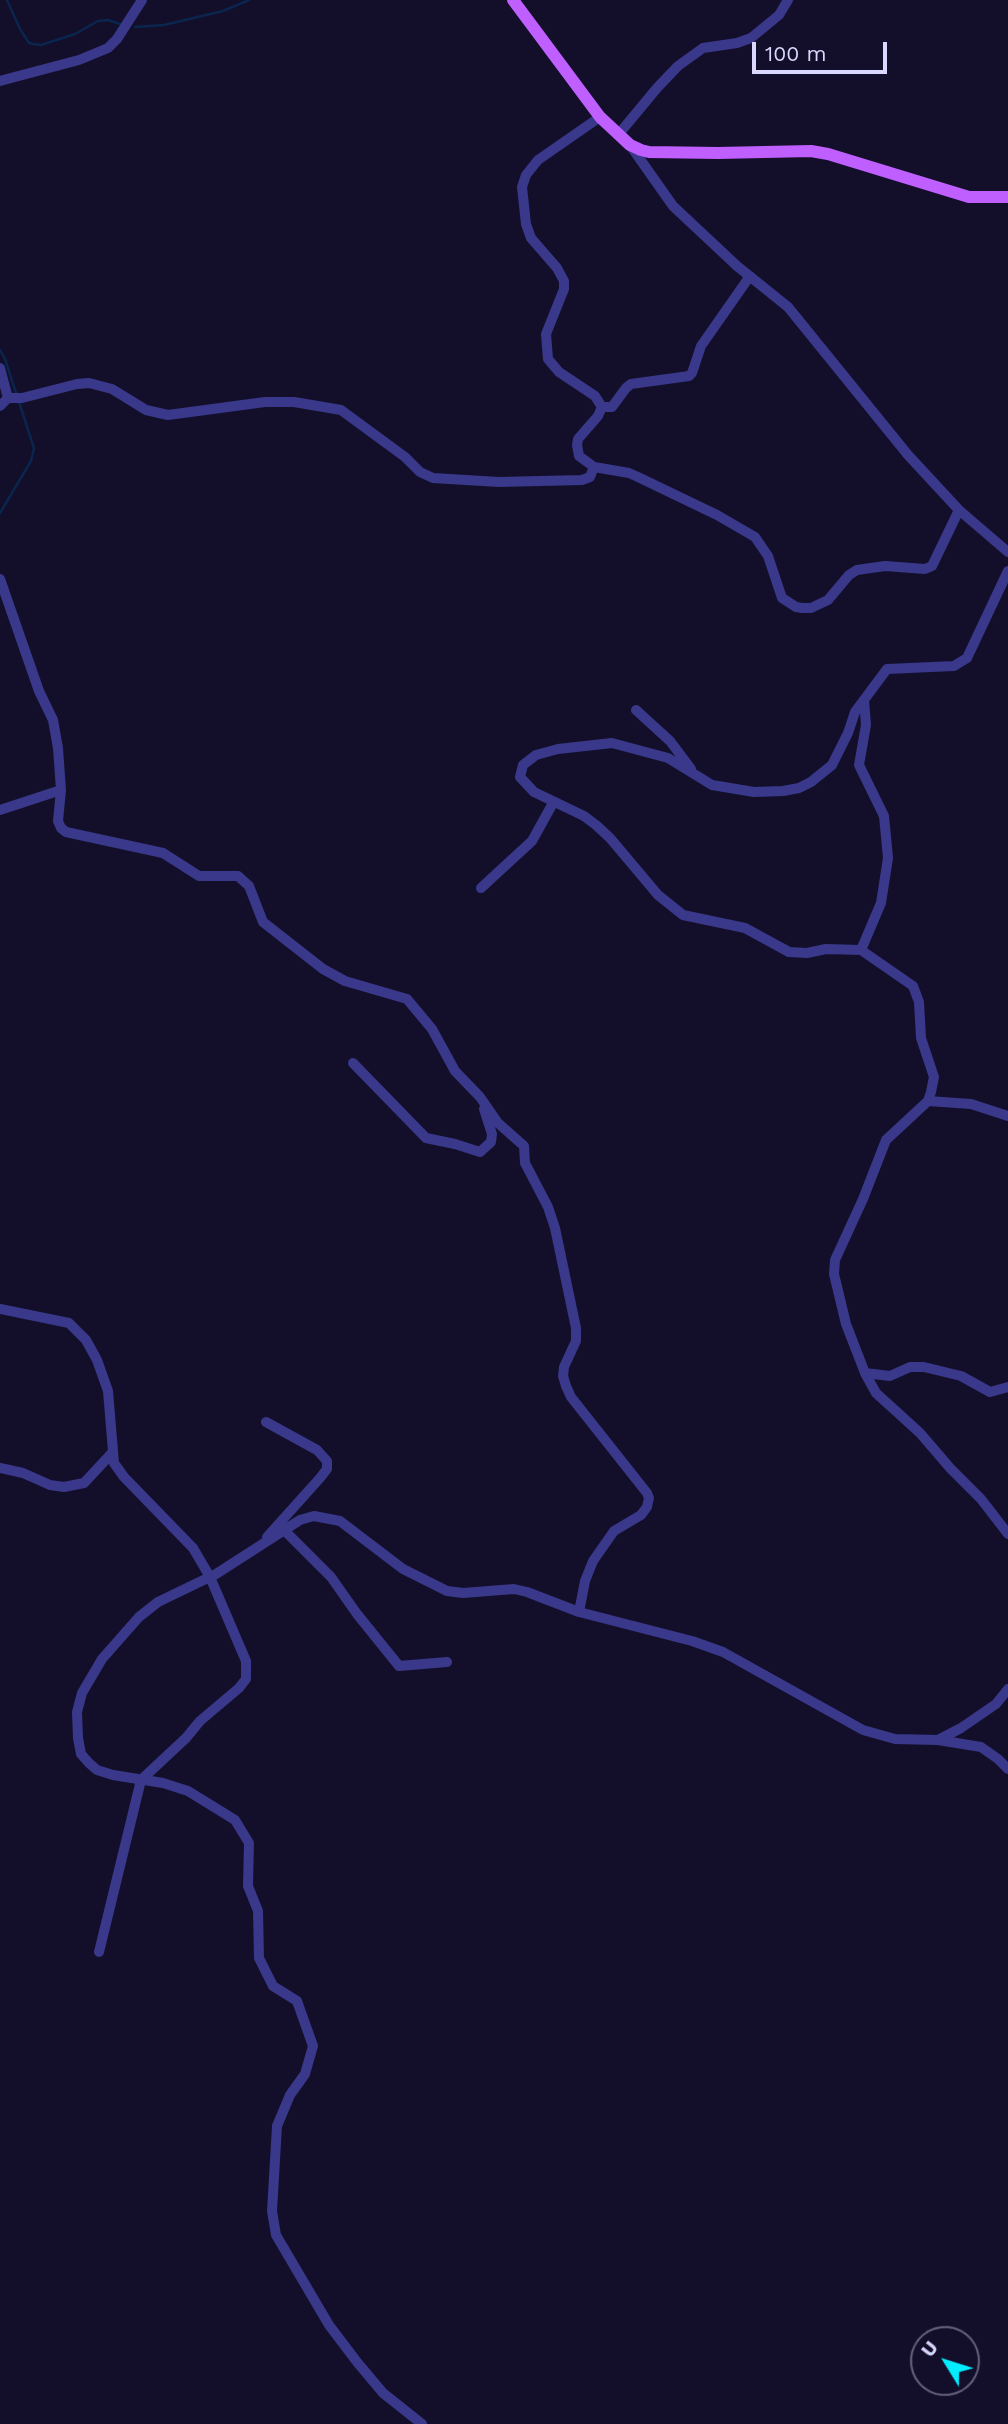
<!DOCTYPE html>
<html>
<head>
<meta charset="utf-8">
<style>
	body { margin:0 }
	#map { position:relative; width:1008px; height:2424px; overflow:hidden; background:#130f2a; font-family:"Work Sans",sans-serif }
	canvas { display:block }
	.north { position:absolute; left:910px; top:2326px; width:70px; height:70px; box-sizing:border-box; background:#130f2a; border:2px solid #635f7f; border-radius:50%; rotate:308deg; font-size:19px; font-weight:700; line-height:28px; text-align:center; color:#dbd8ff }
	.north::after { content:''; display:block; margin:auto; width:24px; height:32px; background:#04edff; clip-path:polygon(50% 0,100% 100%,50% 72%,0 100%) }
	.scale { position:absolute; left:752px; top:42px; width:135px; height:32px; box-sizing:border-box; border:4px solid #dbd8ff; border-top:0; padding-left:9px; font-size:21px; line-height:24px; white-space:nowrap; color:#dbd8ff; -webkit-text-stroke:5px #130f2a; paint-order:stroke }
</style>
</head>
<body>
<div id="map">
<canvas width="1008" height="2424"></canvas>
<div class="north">U</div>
<div class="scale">100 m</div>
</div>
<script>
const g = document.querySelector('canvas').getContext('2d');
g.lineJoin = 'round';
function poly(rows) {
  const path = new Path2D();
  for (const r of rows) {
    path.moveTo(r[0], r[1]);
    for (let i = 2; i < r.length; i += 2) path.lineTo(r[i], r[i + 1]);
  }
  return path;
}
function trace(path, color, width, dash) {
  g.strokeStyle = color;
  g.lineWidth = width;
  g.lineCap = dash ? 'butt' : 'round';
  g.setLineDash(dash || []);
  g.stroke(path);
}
trace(poly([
	[7,0,20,29,29,43,33,44,41,45,75,34,98,21,108,20,120,24],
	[135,27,164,25,223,11,249,0],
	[0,350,5,359,17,396],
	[0,513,31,461,34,448,19,402]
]), '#0a254e', 2.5);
trace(poly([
	[0,81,79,60,108,48,117,39,142,0],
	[600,117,538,160,526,175,522,187,526,224,531,238,557,268,564,281,564,289,546,334,548,359,559,372,595,396,602,407,598,416,578,439,577,445,579,456,594,467,629,473,638,477,717,515,755,537,768,556,782,598,796,607,802,608,811,608,828,600,849,575,857,570,885,566,925,569,932,566,959,510],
	[618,135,657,88,678,66,703,48,737,43,751,38,779,15,788,0],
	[630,145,673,206,737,266,788,307,908,455,959,510,1008,552],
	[0,368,8,398],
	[0,406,8,398,22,398,77,384,89,383,112,389,146,410,168,415,265,402,294,402,341,410,405,457,420,472,433,478,499,482,582,480,590,477,594,467],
	[602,407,612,407,626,388,631,384,689,376,692,373,701,346,750,276],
	[1008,571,967,658,954,666,887,669,855,712,848,733,832,765,811,782,799,788,783,791,754,792,712,785,668,758,612,743,558,749,536,755,523,765,520,777,534,792,584,816,596,825,610,838,658,895,683,915,745,928,789,952,807,953,826,949,861,950,913,986,919,1002,921,1038,934,1077,931,1092,928,1101,886,1140,863,1199,835,1260,834,1274,846,1324,865,1373,876,1393,920,1433,950,1468,981,1499,1008,1534],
	[0,579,39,691,53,720,58,748,61,790,0,810],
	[636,710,670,741,691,769],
	[61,790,58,821,61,828,66,832,163,853,199,876,238,876,249,886,263,922,323,969,345,981,407,999,432,1029,455,1071,480,1097,498,1123,524,1146,525,1163,548,1207,555,1228,576,1328,576,1341,564,1367,563,1376,566,1386,571,1397,647,1493,649,1498,647,1507,641,1515,614,1531,593,1561,585,1581,579,1612],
	[481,888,532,841,553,803],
	[861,950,881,903,888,858,884,816,859,765,866,725,864,700],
	[353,1063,426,1138,455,1144,480,1152,491,1142,492,1134,484,1109],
	[928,1101,971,1104,1008,1116],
	[0,1309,69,1323,86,1340,97,1360,108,1391,114,1463,124,1477,193,1548,210,1577,246,1661,246,1679,239,1688,200,1721,186,1738,141,1780,99,1952],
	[865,1373,890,1376,910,1367,924,1367,961,1376,990,1392,1008,1387],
	[266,1422,317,1450,327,1461,327,1469,320,1478,267,1537],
	[0,1468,23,1473,50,1485,64,1487,84,1483,112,1453],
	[284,1530,331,1577,357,1614,399,1666,447,1662],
	[938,1740,981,1747,998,1759,1008,1769],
	[422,2424,383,2393,357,2362,329,2325,276,2235,272,2211,277,2126,290,2095,305,2074,313,2046,297,2001,273,1986,259,1958,258,1911,248,1886,249,1843,235,1820,188,1791,163,1783,113,1775,97,1770,89,1763,81,1754,78,1738,77,1712,82,1693,102,1659,139,1617,158,1602,216,1574,300,1520,314,1516,340,1521,403,1569,447,1591,463,1593,514,1589,527,1592,579,1612,692,1641,723,1652,863,1730,895,1739,938,1740,961,1728,996,1704,1008,1689]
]), '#39388a', 10);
trace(poly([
	[513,0,600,117,630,145,641,150,649,152,718,153,811,151,828,154,969,197,1008,197]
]), '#bf5fff', 12);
</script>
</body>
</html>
